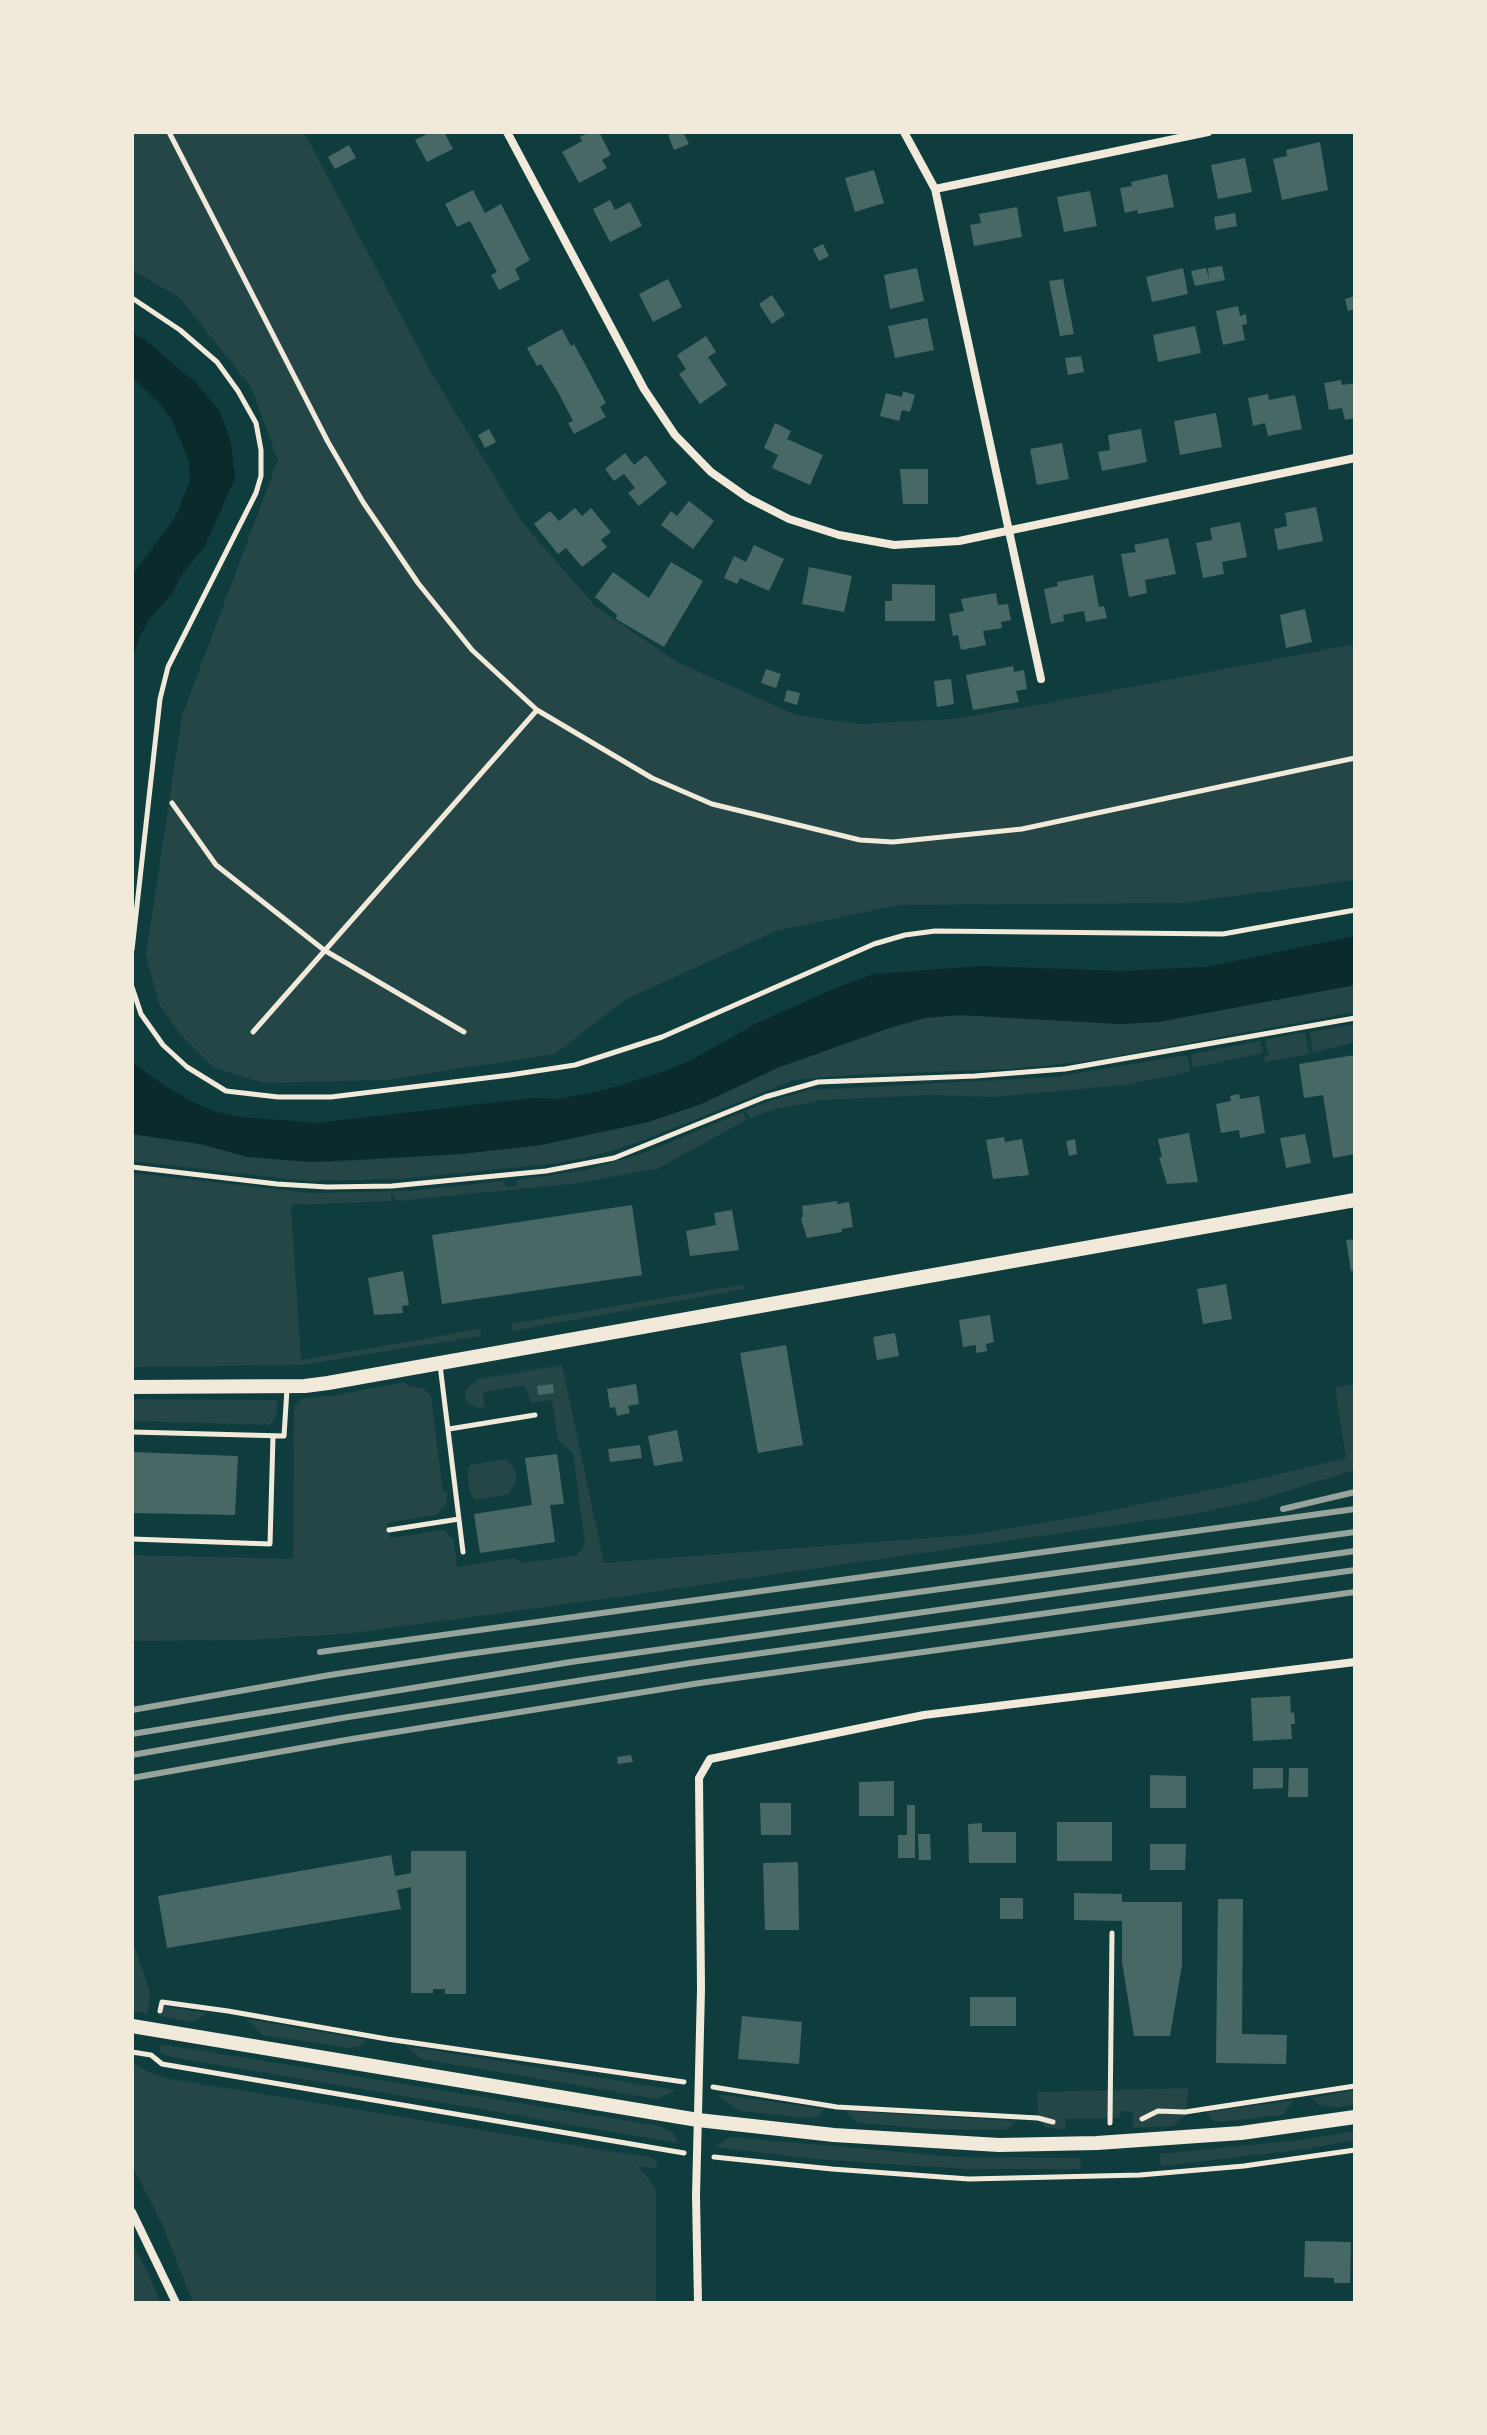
<!DOCTYPE html>
<html>
<head>
<meta charset="utf-8">
<style>
	body { margin:0 }
	#map { position:relative; width:1487px; height:2435px; overflow:hidden; background:#0f3d3e; font-family:Raleway,sans-serif }
	canvas { display:block }
	.frame { position:absolute; inset:0; border:134px solid #f1e9da; pointer-events:none }
</style>
</head>
<body>
<div id="map">
<canvas width="1487" height="2435"></canvas>
<div class="frame"></div>
</div>
<script>
const g = document.querySelector('canvas').getContext('2d');
g.lineJoin = 'round';
function fillPath(path, color) {
  g.fillStyle = color;
  g.fill(path, 'evenodd');
}
function poly(rows) {
  const path = new Path2D();
  for (const r of rows) {
    path.moveTo(r[0], r[1]);
    for (let i = 2; i < r.length; i += 2) path.lineTo(r[i], r[i + 1]);
  }
  return path;
}
function trace(path, color, width, dash) {
  g.strokeStyle = color;
  g.lineWidth = width;
  g.lineCap = dash ? 'butt' : 'round';
  g.setLineDash(dash || []);
  g.stroke(path);
}
fillPath(poly([
	[132,132,304,132,432,374,522,522,596,607,677,662,796,715,858,724,951,719,1047,703,1355,644,1355,880,1181,903,899,905,776,931,626,999,555,1054,386,1080,263,1083,213,1067,180,1034,159,1004,146,955,182,716,278,460,251,387,179,297,132,270],
	[1355,985,1355,1012,1090,1061,1009,1069,851,1075,794,1080,636,1143,593,1156,551,1164,400,1179,306,1181,132,1161,132,1134,200,1144,248,1157,331,1162,460,1154,541,1145,648,1122,701,1104,777,1068,892,1027,925,1018,960,1015,1121,1024,1158,1022],
	[1355,1024,1355,1042,1313,1053,1310,1032],
	[1305,1032,1309,1054,1265,1062,1264,1057,1269,1055,1265,1040],
	[1260,1041,1263,1053,1193,1068,1191,1054],
	[1187,1055,1190,1072,1124,1085,994,1097,929,1095,822,1100,772,1110,750,1118,746,1112,743,1113,746,1120,657,1169,570,1184,407,1200,395,1201,394,1193,391,1194,392,1201,291,1205,301,1360,480,1329,481,1336,302,1365,132,1367,132,1173,311,1193,409,1191,504,1181,506,1187,517,1186,517,1180,586,1170,641,1154,767,1102,809,1090,1055,1077],
	[744,1284,745,1289,512,1331,511,1324],
	[562,1365,604,1563,968,1535,1088,1515,1233,1485,1346,1458,1335,1387,1355,1384,1355,1470,1255,1501,1193,1514,611,1598,353,1633,251,1640,132,1641,132,1555,293,1559,294,1406,303,1398,330,1396,405,1382,406,1385,424,1389,431,1396,443,1492,447,1491,447,1502,438,1514,432,1516,387,1523,390,1538,443,1530,448,1533,454,1541,457,1567,515,1558,521,1563,576,1556,585,1544,573,1453,558,1440,552,1400,531,1403,525,1386,483,1392,485,1405,480,1409,466,1402,465,1391,478,1379],
	[132,1399,277,1400,277,1408,276,1417,269,1425,132,1421],
	[506,1459,514,1467,516,1474,516,1481,509,1494,475,1500,470,1493,467,1471,470,1465],
	[132,1939,150,1992,148,2014,132,2011],
	[163,2006,207,2013,194,2022,160,2016],
	[246,2019,367,2040,360,2046,350,2048,263,2035],
	[160,2044,660,2126,673,2133,679,2143,167,2056,160,2053],
	[406,2046,677,2090,657,2099,421,2059],
	[132,2062,149,2072,170,2079,653,2158,657,2162,656,2169,638,2166,656,2189,656,2303,193,2303,162,2224,132,2165],
	[1188,2088,1186,2115,1173,2126,1133,2128,1133,2112,1121,2111,1120,2118,1065,2119,1066,2130,1045,2127,1038,2118,1037,2092],
	[1355,2090,1355,2104,1335,2108,1319,2105,1312,2098],
	[716,2094,825,2109,817,2117,809,2118,739,2111],
	[1294,2100,1282,2115,1219,2122,1211,2119,1207,2112],
	[845,2111,1017,2121,1006,2130,934,2129,857,2123],
	[1355,2131,1355,2140,1307,2149,1161,2166,1160,2154,1300,2140],
	[730,2137,957,2157,1080,2158,1081,2169,965,2169,814,2159,715,2147],
	[132,2244,146,2269,161,2303,132,2303]
]), '#244646');
fillPath(poly([
	[132,332,146,341,195,382,219,410,231,443,235,478,205,546,182,574,172,594,149,619,140,636,132,660,132,576,176,516,190,481,189,461,172,420,160,404,132,377],
	[1355,936,1355,985,1158,1022,1121,1024,960,1015,925,1018,892,1027,777,1068,701,1104,648,1122,541,1145,460,1154,310,1162,248,1157,200,1144,132,1134,132,1062,168,1088,195,1103,216,1112,242,1117,317,1123,532,1098,560,1099,608,1089,668,1070,693,1059,757,1023,836,988,874,974,983,966,1119,971,1206,967]
]), '#0a2a2b');
fillPath(poly([
	[431,132,444,132,453,149,427,162,415,140],
	[590,132,599,132,611,155,602,160,607,168,579,183,562,152,582,141,580,137],
	[676,132,683,132,689,144,674,150,668,135],
	[1320,142,1328,190,1282,200,1273,159,1287,156,1286,150],
	[349,145,356,158,335,169,328,157],
	[1245,158,1252,192,1218,199,1211,165],
	[874,170,884,203,855,212,845,178],
	[1167,174,1174,207,1138,214,1137,210,1125,213,1120,188,1132,186,1131,182],
	[473,190,485,213,501,204,530,260,515,269,520,279,499,290,491,275,497,272,470,221,457,227,445,204],
	[1090,191,1097,226,1064,232,1057,197],
	[610,200,615,210,630,202,642,226,610,242,593,209],
	[1017,207,1022,237,974,246,970,225,981,223,979,214],
	[1235,213,1237,226,1216,230,1214,217],
	[823,244,829,256,819,261,813,249],
	[1222,266,1225,280,1195,286,1191,271,1206,268,1209,279,1208,268],
	[917,268,924,301,890,309,884,275],
	[1183,268,1188,294,1152,302,1146,277],
	[668,279,682,307,653,322,639,294],
	[1063,279,1074,334,1060,336,1049,281],
	[772,295,785,315,772,324,759,304],
	[1355,296,1355,309,1348,311,1345,299],
	[1238,306,1240,316,1246,314,1247,324,1242,325,1245,340,1223,345,1216,311],
	[927,318,934,350,895,358,888,326],
	[1195,326,1201,353,1158,362,1153,335],
	[562,329,571,346,574,344,606,403,600,407,606,417,574,434,568,423,573,421,558,392,541,364,537,366,527,348],
	[706,336,716,352,708,357,727,385,700,404,679,374,686,369,677,355],
	[1081,356,1084,372,1068,375,1065,358],
	[1341,380,1342,385,1355,383,1355,418,1345,420,1342,408,1329,410,1324,383],
	[903,391,915,395,910,412,902,410,899,421,880,416,886,393,902,397],
	[1268,394,1269,400,1295,395,1302,429,1268,436,1265,423,1253,426,1248,398],
	[1216,413,1222,447,1180,455,1174,421],
	[775,423,791,431,787,439,823,455,810,485,772,468,778,455,764,448],
	[489,429,496,442,485,448,478,435],
	[1141,429,1147,462,1102,471,1098,452,1110,450,1108,435],
	[1062,443,1069,479,1037,485,1030,449],
	[625,453,634,465,646,455,667,483,639,506,628,493,635,488,624,474,614,481,605,469],
	[900,469,928,469,928,504,903,504],
	[689,501,714,521,693,549,661,525,671,511,677,516],
	[1316,507,1323,541,1278,550,1274,529,1287,526,1285,513],
	[575,508,582,516,591,508,611,532,601,540,607,547,582,567,566,548,558,554,534,524,550,511,559,521],
	[1240,522,1247,557,1222,562,1224,574,1203,578,1196,543,1212,540,1210,528],
	[1168,538,1176,574,1145,580,1147,593,1129,597,1121,554,1136,552,1134,545],
	[754,545,784,559,769,591,740,578,737,584,724,578,734,556,746,562],
	[671,562,703,581,664,647,616,619,617,615,595,597,613,572,649,598],
	[809,567,852,576,844,612,802,604],
	[1093,575,1099,607,1104,606,1107,618,1086,622,1084,611,1063,615,1064,621,1051,624,1044,589,1058,586,1057,582],
	[892,584,935,585,935,621,885,621,885,601,892,601],
	[996,593,998,605,1008,604,1011,620,1001,622,1002,628,983,631,986,645,961,650,958,635,953,636,949,614,964,611,961,599],
	[1305,609,1312,642,1286,648,1280,615],
	[1013,666,1014,672,1024,670,1027,689,1016,691,1019,702,973,710,966,675],
	[766,669,781,674,776,688,761,683],
	[951,679,954,704,937,707,934,681],
	[787,690,800,693,797,705,784,701],
	[1355,1055,1355,1154,1333,1158,1323,1095,1304,1098,1299,1064],
	[1239,1094,1240,1099,1259,1096,1265,1133,1240,1138,1239,1130,1221,1133,1216,1104,1231,1101,1230,1096],
	[1189,1133,1198,1182,1167,1184,1159,1157,1162,1157,1158,1139],
	[1305,1134,1311,1163,1286,1168,1280,1138],
	[1004,1137,1005,1142,1022,1139,1029,1175,993,1179,986,1140],
	[1075,1139,1077,1154,1069,1156,1066,1141],
	[837,1201,837,1204,849,1202,853,1227,842,1229,842,1232,807,1238,801,1219,803,1215,802,1206],
	[632,1205,642,1275,442,1304,432,1235],
	[732,1210,739,1250,690,1256,686,1231,716,1225,714,1213],
	[1355,1239,1355,1270,1351,1271,1346,1240],
	[403,1271,409,1305,402,1306,403,1313,374,1315,368,1278],
	[1226,1284,1232,1319,1203,1324,1197,1289],
	[990,1315,994,1342,986,1344,987,1351,976,1353,976,1345,963,1347,959,1320],
	[895,1333,899,1356,877,1360,873,1337],
	[786,1345,803,1445,758,1453,740,1353],
	[553,1384,554,1393,538,1395,537,1386],
	[636,1384,639,1404,628,1406,630,1413,617,1416,615,1407,610,1408,607,1389],
	[677,1430,683,1461,654,1466,648,1436],
	[640,1445,642,1458,610,1462,608,1449],
	[132,1452,238,1456,235,1515,132,1513],
	[557,1454,564,1504,550,1505,555,1542,480,1553,474,1514,532,1505,525,1458],
	[1290,1696,1291,1713,1294,1712,1295,1724,1291,1724,1292,1739,1253,1741,1251,1698],
	[631,1755,633,1762,618,1764,617,1757],
	[1253,1768,1283,1768,1283,1788,1253,1789],
	[1289,1768,1308,1768,1308,1797,1288,1797],
	[1150,1775,1186,1776,1186,1808,1150,1808],
	[894,1781,894,1816,859,1816,859,1782],
	[760,1803,791,1803,791,1835,761,1835],
	[907,1805,915,1805,915,1858,898,1858,898,1835,907,1835],
	[1057,1822,1112,1822,1112,1861,1057,1861],
	[982,1823,982,1832,1016,1832,1016,1863,969,1863,968,1824],
	[918,1834,930,1834,931,1860,919,1860],
	[1150,1844,1186,1844,1185,1870,1150,1870],
	[411,1851,466,1851,466,1994,445,1994,445,1989,433,1989,433,1993,411,1993,411,1887,397,1890,401,1909,167,1948,158,1896,391,1855,395,1876,411,1873],
	[798,1862,799,1930,765,1930,763,1863],
	[1074,1893,1122,1894,1122,1902,1182,1902,1182,1965,1170,2036,1134,2036,1122,1962,1122,1921,1074,1920],
	[1000,1898,1023,1898,1023,1919,1000,1919],
	[1218,1899,1243,1899,1242,2034,1287,2035,1286,2064,1216,2063],
	[970,1997,1016,1997,1016,2026,970,2026],
	[742,2016,802,2022,799,2064,738,2059],
	[1305,2241,1351,2242,1350,2283,1334,2283,1334,2278,1304,2277]
]), '#486865');
trace(poly([
	[169,132,328,442,363,502,418,583,472,650,537,710,652,778,712,804,860,840,893,842,1022,829,1355,758],
	[132,298,180,330,217,362,238,391,256,423,261,450,261,476,256,493,168,667,160,699,132,950],
	[172,803,216,865,324,950,464,1032],
	[132,987,141,1014,163,1045,187,1067,226,1091,278,1097,331,1097,510,1075,575,1065,662,1037,874,944,905,935,935,931,1223,934,1355,910],
	[253,1032,537,710],
	[132,1167,277,1184,327,1187,392,1186,546,1171,614,1158,765,1097,818,1082,975,1076,1065,1069,1355,1018],
	[160,2011,162,2002,228,2011,387,2039,684,2082],
	[132,2052,151,2055,162,2064,684,2153],
	[713,2087,837,2107,1038,2118,1053,2122],
	[1142,2119,1158,2111,1185,2112,1355,2086],
	[1110,2123,1112,1933],
	[714,2157,832,2169,969,2179,1140,2175,1244,2166,1355,2150]
]), '#f1e9da', 5);
trace(poly([
	[440,1365,463,1552],
	[449,1429,535,1415],
	[132,1432,284,1436,287,1389],
	[389,1530,459,1519],
	[132,1539,270,1544,273,1436]
]), '#f1e9da', 5);
trace(poly([
	[507,132,644,389,675,435,711,472,748,498,789,519,839,535,894,545,959,541,1355,458],
	[904,132,935,189,1041,679],
	[935,189,1208,132],
	[132,2212,176,2303],
	[698,2303,696,2196,701,1989,699,1778,710,1759,924,1715,1355,1662]
]), '#f1e9da', 8);
trace(poly([
	[132,1387,305,1386,328,1383,1355,1200],
	[132,2026,698,2120,834,2135,999,2145,1097,2143,1241,2133,1355,2117]
]), '#f1e9da', 14);
trace(poly([
	[1283,1509,1355,1492],
	[320,1652,1355,1509],
	[132,1710,330,1675,460,1655,1355,1532],
	[132,1734,571,1662,1355,1551],
	[132,1755,342,1718,691,1663,1355,1570],
	[132,1778,346,1740,700,1683,1355,1592]
]), '#97a49c', 6);
</script>
</body>
</html>
